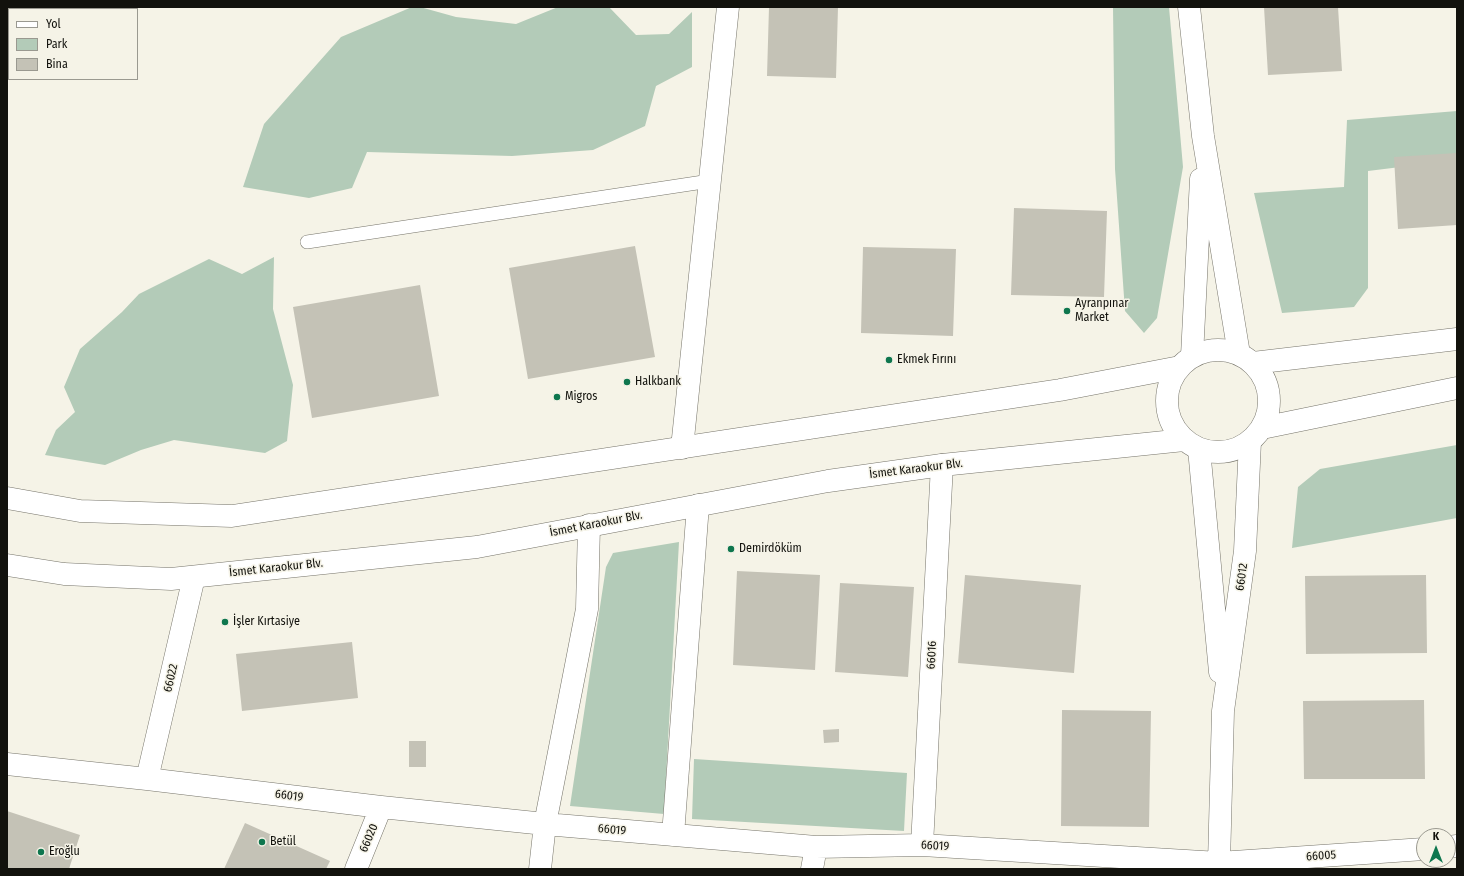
<!DOCTYPE html>
<html>
<head>
<meta charset="utf-8">
<style>
	body { margin:0 }
	#map { position:relative; width:1464px; height:876px; overflow:hidden; background:#f5f3e7; font-family:"Fira Sans Condensed",sans-serif }
	canvas { display:block }
	.frame { position:absolute; inset:0; border:8px solid #12120d; pointer-events:none }
	.legend { position:absolute; left:8px; top:8px; width:130px; height:72px; box-sizing:border-box; background:#f5f3e7; border:1px solid #9a9990; margin:0; padding:5px 7px; list-style:none; font-size:12px; color:#12120d }
	.legend li { display:flex; align-items:center; gap:8px; height:20px }
	.legend b { width:20px; border:1px solid #9a9990 }
	.north { position:absolute; left:1416px; top:828px; width:40px; height:40px; box-sizing:border-box; background:#f5f3e7; border:1px solid #9a9990; border-radius:50%; rotate:0deg; font-size:11px; font-weight:700; line-height:16px; text-align:center; color:#12120d }
	.north::after { content:''; display:block; margin:auto; width:14px; height:18px; background:#0e764e; clip-path:polygon(50% 0,100% 100%,50% 72%,0 100%) }
</style>
</head>
<body>
<div id="map">
<canvas width="1464" height="876"></canvas>
<div class="frame"></div>
<ul class="legend">
<li><b style="height:5px;background:#fff"></b>Yol</li>
<li><b style="height:11px;background:#b3cbb8"></b>Park</li>
<li><b style="height:11px;background:#c4c2b6"></b>Bina</li>
</ul>
<div class="north">K</div>
</div>
<script>
const g = document.querySelector('canvas').getContext('2d');
g.lineJoin = 'round';
function fillPath(path, color) {
  g.fillStyle = color;
  g.fill(path, 'evenodd');
}
function poly(rows) {
  const path = new Path2D();
  for (const r of rows) {
    if (r.length === 3) {
      path.moveTo(r[0] + r[2], r[1]);
      path.arc(r[0], r[1], r[2], 0, 2 * Math.PI);
      continue;
    }
    path.moveTo(r[0], r[1]);
    for (let i = 2; i < r.length; i += 2) path.lineTo(r[i], r[i + 1]);
  }
  return path;
}
function trace(path, color, width, dash) {
  g.strokeStyle = color;
  g.lineWidth = width;
  g.lineCap = dash ? 'butt' : 'round';
  g.setLineDash(dash || []);
  g.stroke(path);
}
function write(font, color, halo, rows, align = 'center') {
  g.font = font + ' "Fira Sans Condensed",sans-serif';
  g.lineWidth = 3;
  g.setLineDash([]);
  g.textBaseline = 'middle';
  g.strokeStyle = halo;
  g.fillStyle = color;
  for (const [text, x, y, turn = 0] of rows) {
    g.save();
    g.translate(x, y);
    g.rotate((+turn || 0) * Math.PI / 180);
    g.textAlign = isNaN(turn) ? turn : align;
    if (halo) g.strokeText(text, 0, 0);
    g.fillText(text, 0, 0);
    g.restore();
  }
}
fillPath(poly([
	[412,7,420,7,456,17,516,24,558,7,609,7,636,35,669,34,692,12,692,67,656,86,645,126,593,150,512,156,367,152,352,188,309,198,243,187,264,124,341,37],
	[1113,7,1169,7,1183,167,1157,318,1144,333,1125,311,1115,169],
	[1457,111,1457,160,1368,171,1368,288,1354,307,1282,313,1254,193,1344,187,1347,120],
	[274,257,273,309,293,385,287,441,265,453,174,440,141,450,105,465,45,455,56,430,75,412,64,387,80,349,122,312,139,294,209,259,242,274],
	[1457,445,1457,518,1292,548,1298,487,1320,469],
	[679,542,664,814,570,806,606,567,613,553],
	[694,759,907,773,904,831,692,819]
]), '#b3cbb8');
fillPath(poly([
	[769,7,838,7,836,78,767,76],
	[1264,7,1338,7,1342,71,1268,75],
	[1457,153,1457,225,1398,229,1394,157],
	[1014,208,1107,211,1104,297,1011,295],
	[635,246,655,357,528,379,509,268],
	[863,247,956,249,953,336,861,333],
	[420,285,439,396,312,418,293,307],
	[737,571,820,575,815,670,733,665],
	[965,575,1081,585,1074,673,958,663],
	[1426,575,1427,653,1306,654,1305,576],
	[840,583,914,587,908,677,835,672],
	[352,642,358,698,242,711,236,654],
	[1424,700,1425,779,1304,779,1303,701],
	[1062,710,1151,711,1149,827,1061,826],
	[839,729,839,742,824,743,823,730],
	[409,741,426,741,426,767,409,767],
	[7,811,80,835,69,869,7,869],
	[245,823,330,861,326,869,224,869]
]), '#c4c2b6');
const service = poly([
	[307,242,710,181]
]);
const minor = poly([
	[1189,7,1203,136,1239,354],
	[7,29,9,23],
	[1192,356,1201,179],
	[682,448,728,7],
	[1199,449,1220,672],
	[7,764,147,779,381,807,545,824,816,847,922,845,1219,863,1424,849],
	[147,779,194,577],
	[673,835,698,505],
	[922,845,942,465],
	[1448,847,1457,846],
	[356,869,381,807],
	[540,869,545,824,587,609,589,525],
	[812,869,816,847],
	[1217,869,1219,863,1223,711,1245,551,1250,441]
]);
const secondary = poly([
	[1218,401,51],
	[1253,363,1457,339],
	[1262,428,1457,388],
	[7,498,80,511,232,516,1060,390,1180,367],
	[7,565,64,574,171,579,477,547,828,481,942,465,1184,440]
]);
trace(service, '#76746a', 14);
trace(minor, '#76746a', 23);
trace(secondary, '#76746a', 23);
trace(service, '#fff', 13);
trace(minor, '#fff', 22);
trace(secondary, '#fff', 22);
for (const [x, y, r, color] of [
	[1067,311,4,"#0e764e"],
	[889,360,4,"#0e764e"],
	[627,382,4,"#0e764e"],
	[557,397,4,"#0e764e"],
	[731,549,4,"#0e764e"],
	[225,622,4,"#0e764e"],
	[262,842,4,"#0e764e"],
	[41,852,4,"#0e764e"]
]) {
  const dot = new Path2D();
  dot.arc(x, y, r, 0, 2 * Math.PI);
  g.fillStyle = color;
  g.fill(dot);
  trace(dot, '#f5f3e7', 1.5);
}
write('12px', '#12120d', '#f5f3e7', [
	["Ayranpınar",1075,304],
	["Market",1075,318],
	["Ekmek Fırını",897,360],
	["Halkbank",635,382],
	["Migros",565,397],
	["Demirdöküm",739,549],
	["İşler Kırtasiye",233,622],
	["Betül",270,842],
	["Eroğlu",49,852]
], 'left');
write('12px', '#12120d', '#f5f3e7', [
	["İsmet Karaokur Blv.",916,469,-7],
	["İsmet Karaokur Blv.",596,524,-11],
	["İsmet Karaokur Blv.",276,568,-6],
	["66012",1242,577,-82],
	["66016",932,655,-87],
	["66022",171,678,-77],
	["66019",289,796,7],
	["66019",612,830,5],
	["66020",369,838,-67],
	["66019",935,846,3],
	["66005",1321,856,-4]
]);
</script>
</body>
</html>
